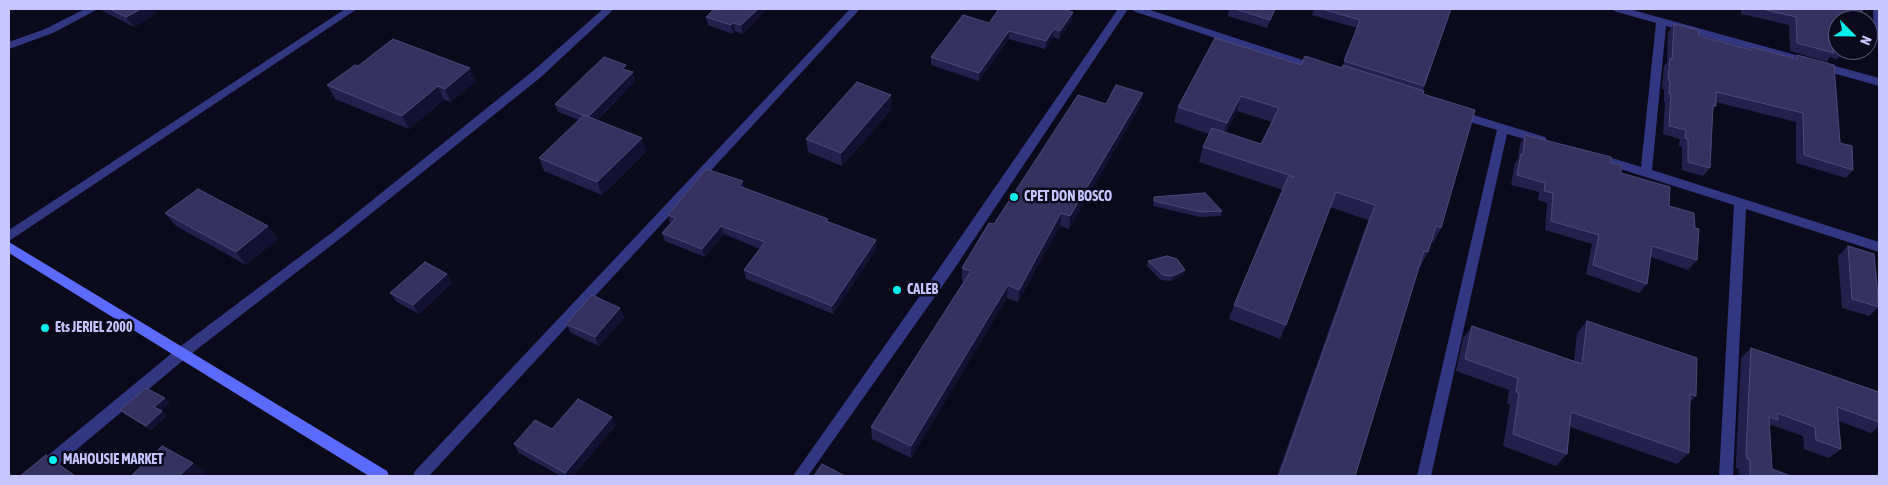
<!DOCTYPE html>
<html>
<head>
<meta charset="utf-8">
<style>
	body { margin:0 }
	#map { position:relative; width:1888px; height:485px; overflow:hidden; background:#0b0a1d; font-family:"Asap Condensed",sans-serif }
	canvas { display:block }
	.frame { position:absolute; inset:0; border:10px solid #c6c5ff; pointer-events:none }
	.north { position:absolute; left:1828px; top:10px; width:50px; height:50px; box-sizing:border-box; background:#0b0a1d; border:1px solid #565577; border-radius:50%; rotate:113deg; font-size:14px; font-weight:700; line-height:20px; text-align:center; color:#c6c5ff }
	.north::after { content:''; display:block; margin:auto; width:18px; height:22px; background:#00f0ed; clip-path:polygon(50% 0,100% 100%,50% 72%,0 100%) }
</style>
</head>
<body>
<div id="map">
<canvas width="1888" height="485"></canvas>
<div class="frame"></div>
<div class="north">N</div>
</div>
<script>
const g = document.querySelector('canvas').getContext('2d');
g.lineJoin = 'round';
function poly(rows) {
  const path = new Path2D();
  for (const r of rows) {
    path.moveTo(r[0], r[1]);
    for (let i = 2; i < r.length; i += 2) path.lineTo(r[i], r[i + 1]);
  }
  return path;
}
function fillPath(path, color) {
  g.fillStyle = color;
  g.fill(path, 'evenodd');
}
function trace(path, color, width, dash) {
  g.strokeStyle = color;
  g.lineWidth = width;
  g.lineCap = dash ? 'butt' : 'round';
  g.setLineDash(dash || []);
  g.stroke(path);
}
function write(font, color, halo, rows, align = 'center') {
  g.font = font + ' "Asap Condensed",sans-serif';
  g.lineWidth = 5;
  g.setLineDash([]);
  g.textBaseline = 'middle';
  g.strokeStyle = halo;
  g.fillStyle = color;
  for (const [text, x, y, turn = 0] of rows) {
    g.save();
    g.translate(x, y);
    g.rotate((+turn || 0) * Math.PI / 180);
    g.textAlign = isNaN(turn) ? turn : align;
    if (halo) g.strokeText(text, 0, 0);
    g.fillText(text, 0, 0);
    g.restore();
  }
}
fillPath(poly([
	[85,9,98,9,53,33,9,49,9,42,45,29,85,9],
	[345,9,357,9,9,241,9,230,345,9],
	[603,9,614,9,541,77,342,237,187,357,45,476,27,476,29,471,177,349,334,231,533,71,603,9],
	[850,9,860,9,429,476,413,476,415,471,850,9],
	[1118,9,1128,9,948,278,808,476,793,476,938,270,1118,9],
	[1132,9,1147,9,1321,66,1322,68,1321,70,1313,70,1133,11,1132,9],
	[1613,9,1629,9,1879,78,1879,86,1666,26,1652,170,1879,242,1879,252,1746,209,1733,476,1719,476,1734,205,1592,160,1590,157,1596,153,1641,167,1656,23,1614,11,1613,9],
	[1873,9,1879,9,1879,33,1874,30,1873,9],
	[1457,110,1545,137,1547,140,1541,144,1507,134,1431,476,1417,476,1497,130,1453,117,1451,114,1453,111,1457,110]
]), '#313780');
fillPath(poly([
	[9,242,387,471,389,476,369,476,9,253,9,242]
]), '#5c6bff');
fillPath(poly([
	[100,9,154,9,157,13,134,27,101,10],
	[714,9,767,9,743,34,735,31,733,34,708,25,706,17],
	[1229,9,1276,9,1267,28,1228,16],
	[1314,9,1451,9,1423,90,1441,228,1433,243,1431,242,1428,252,1420,267,1419,267,1355,476,1277,476,1368,220,1330,207,1286,325,1280,339,1229,319,1234,305,1283,190,1199,162,1203,147,1209,134,1174,122,1178,107,1301,65,1342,68,1357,28,1312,15],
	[1237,111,1272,122,1261,144,1226,132],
	[1741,9,1862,9,1838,20,1838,50,1844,50,1845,51,1837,59,1830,57,1827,62,1790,51,1789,25,1741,14],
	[1073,12,1072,20,1059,39,1053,37,1045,49,1009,39,979,81,931,65,931,57,989,23],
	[1674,24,1699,36,1749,49,1751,47,1794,58,1797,55,1853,170,1846,178,1796,163,1796,122,1716,102,1716,106,1713,110,1710,168,1703,176,1682,170,1682,147,1679,146,1680,139,1663,134,1665,102,1664,102,1664,89,1662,89,1664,66,1667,62,1668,33],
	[358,66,476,81,451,102,444,100,409,129,335,99,327,85],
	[627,71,633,72,635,81,597,120,646,151,602,195,544,171,539,158,579,120,558,112,555,104],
	[1143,93,1140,106,1069,229,1060,226,1018,302,1007,298,911,458,872,439,871,427,964,281,962,281,962,268,994,224,1106,104],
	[892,109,842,166,808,152,806,139],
	[1525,135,1611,163,1621,173,1669,206,1697,260,1688,270,1651,257,1647,284,1639,293,1586,274,1592,244,1545,230,1547,203,1538,200,1539,192,1511,185,1515,163,1518,159,1520,145],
	[744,188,828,222,876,240,877,248,833,314,746,279,744,270,760,249,724,234,705,257,665,241,662,233,670,223,668,215],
	[1154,197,1222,211,1221,216,1200,217,1153,206],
	[165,213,268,226,278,239,246,265,176,226],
	[1848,246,1879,307,1869,316,1842,308,1838,256],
	[1148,261,1184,275,1171,281,1161,280,1147,266],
	[447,274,452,283,419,314,397,302,390,293],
	[620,308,624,318,599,346,571,333,566,324],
	[1587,321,1696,396,1690,402,1689,453,1677,464,1570,427,1567,454,1556,466,1503,446,1510,405,1507,404,1509,390,1456,371,1463,338,1472,326,1574,361,1577,333],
	[1751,348,1879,392,1879,426,1871,433,1839,421,1841,449,1829,458,1804,449,1803,436,1772,425,1769,427,1772,469,1791,476,1739,476,1739,469,1736,468,1736,461,1741,358],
	[165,398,170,403,161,410,167,416,151,430,126,415,120,410],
	[616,425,573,476,561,476,519,453,514,444]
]), '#24204c');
fillPath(poly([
	[141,9,154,9,157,13,134,27,126,17],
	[758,9,767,9,743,34,741,25],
	[1275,9,1276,9,1267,28,1270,20],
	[1073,12,1072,20,1059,39,1060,31],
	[733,23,735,31,733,34,731,25],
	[1054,29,1053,37,1045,49,1046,41],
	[1009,31,1009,39,979,81,979,73],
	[626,65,628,73,622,69],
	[470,68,476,81,451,102,445,89],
	[633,72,635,81,591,125,588,117],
	[438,86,444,100,409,129,402,116],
	[1143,93,1140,106,1069,229,1070,216],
	[891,95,892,109,842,166,841,153],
	[1241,96,1237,111,1223,138,1227,123],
	[642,138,646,151,602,195,597,182],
	[743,181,745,190,739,186],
	[1061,213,1060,226,1018,302,1019,290],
	[268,226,278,239,246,265,236,252],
	[721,226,724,234,705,257,702,249],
	[876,240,877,248,833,314,832,306],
	[1185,270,1184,275,1171,281,1173,276],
	[447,274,452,283,419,314,413,305],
	[1008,285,1007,298,911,458,911,446],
	[620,308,624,318,599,346,595,337],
	[165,398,170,403,160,411,154,407],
	[162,411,167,416,151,430,146,426],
	[612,417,616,425,573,476,567,476,565,473],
	[193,463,206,473,203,476,179,476]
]), '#131031');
const building = poly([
	[110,9,141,9,126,17,110,9],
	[714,9,758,9,741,25,733,23,731,25,706,17,714,9],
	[999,9,1061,9,1073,12,1060,31,1054,29,1046,41,1009,31,979,73,931,57,963,15,989,23,999,9],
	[1235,9,1275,9,1270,20,1235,9],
	[1322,9,1451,9,1424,86,1344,61,1360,20,1322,9],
	[1762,9,1862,9,1863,20,1838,20,1838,49,1833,48,1834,53,1797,43,1796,17,1762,9],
	[1674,24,1699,30,1699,36,1751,50,1751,47,1797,59,1797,55,1834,65,1840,143,1852,146,1853,170,1804,155,1803,113,1716,92,1716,106,1713,105,1710,168,1688,162,1688,139,1685,138,1686,130,1669,126,1671,94,1669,94,1670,81,1668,80,1670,58,1672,59,1674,24],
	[1215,38,1301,65,1305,56,1342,68,1343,65,1424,91,1423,94,1475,110,1441,228,1436,226,1428,252,1424,251,1355,476,1279,476,1375,205,1336,192,1286,325,1234,305,1288,177,1295,177,1203,147,1212,128,1261,144,1279,108,1241,96,1227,123,1178,107,1215,38],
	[393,39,470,68,445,89,438,86,402,116,327,85,355,65,358,66,393,39],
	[604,57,626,65,622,69,633,72,588,117,555,104,604,57],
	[857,82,891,95,841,153,806,139,857,82],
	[1116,85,1143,93,1070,216,1061,213,1019,290,1008,285,911,446,871,427,971,271,962,268,989,223,994,224,1078,95,1106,104,1116,85],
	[584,115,642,138,597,182,539,158,584,115],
	[1525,135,1611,157,1611,163,1621,165,1621,173,1670,187,1669,206,1694,213,1695,228,1699,229,1697,260,1652,246,1647,284,1593,265,1599,235,1551,221,1553,193,1544,191,1545,183,1517,175,1521,154,1523,154,1525,135],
	[706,169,743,181,739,186,828,219,826,221,876,240,832,306,744,270,765,242,721,226,702,249,662,233,676,218,668,215,706,169],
	[198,189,268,226,236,252,165,213,198,189],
	[1205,193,1222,211,1201,212,1154,201,1154,197,1205,193],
	[1848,246,1874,254,1879,307,1852,299,1848,246],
	[1167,256,1177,259,1185,270,1173,276,1163,275,1148,261,1167,256],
	[425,262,447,274,413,305,390,293,425,262],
	[592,295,620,308,595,337,566,324,592,295],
	[1587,321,1697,358,1696,396,1690,394,1689,453,1571,412,1567,454,1513,434,1519,393,1516,392,1518,378,1465,359,1472,326,1582,364,1587,321],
	[1751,348,1879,392,1879,422,1837,407,1841,449,1816,440,1815,427,1777,413,1778,420,1769,417,1772,469,1791,476,1750,476,1750,460,1747,459,1746,452,1751,348],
	[146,388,165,398,154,407,162,411,146,426,120,410,146,388],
	[578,399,612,417,565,473,514,444,535,420,552,429,578,399],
	[162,446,193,463,179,476,131,476,162,446],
	[46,455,75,476,20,476,46,455],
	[822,464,845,476,814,476,822,464]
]);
fillPath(building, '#363260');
trace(building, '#4c4979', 1);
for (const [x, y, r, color] of [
	[1014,197,5,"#00f0ed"],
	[897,290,5,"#00f0ed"],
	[45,328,5,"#00f0ed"],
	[53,460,5,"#00f0ed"]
]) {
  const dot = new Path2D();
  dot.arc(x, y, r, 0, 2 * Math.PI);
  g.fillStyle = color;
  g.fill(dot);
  trace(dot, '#0b0a1d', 2);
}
write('bold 14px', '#c6c5ff', '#0b0a1d', [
	["CPET DON BOSCO",1024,197],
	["CALEB",907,290],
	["Ets JERIEL 2000",55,328],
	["MAHOUSIE MARKET",63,460]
], 'left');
</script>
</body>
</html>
